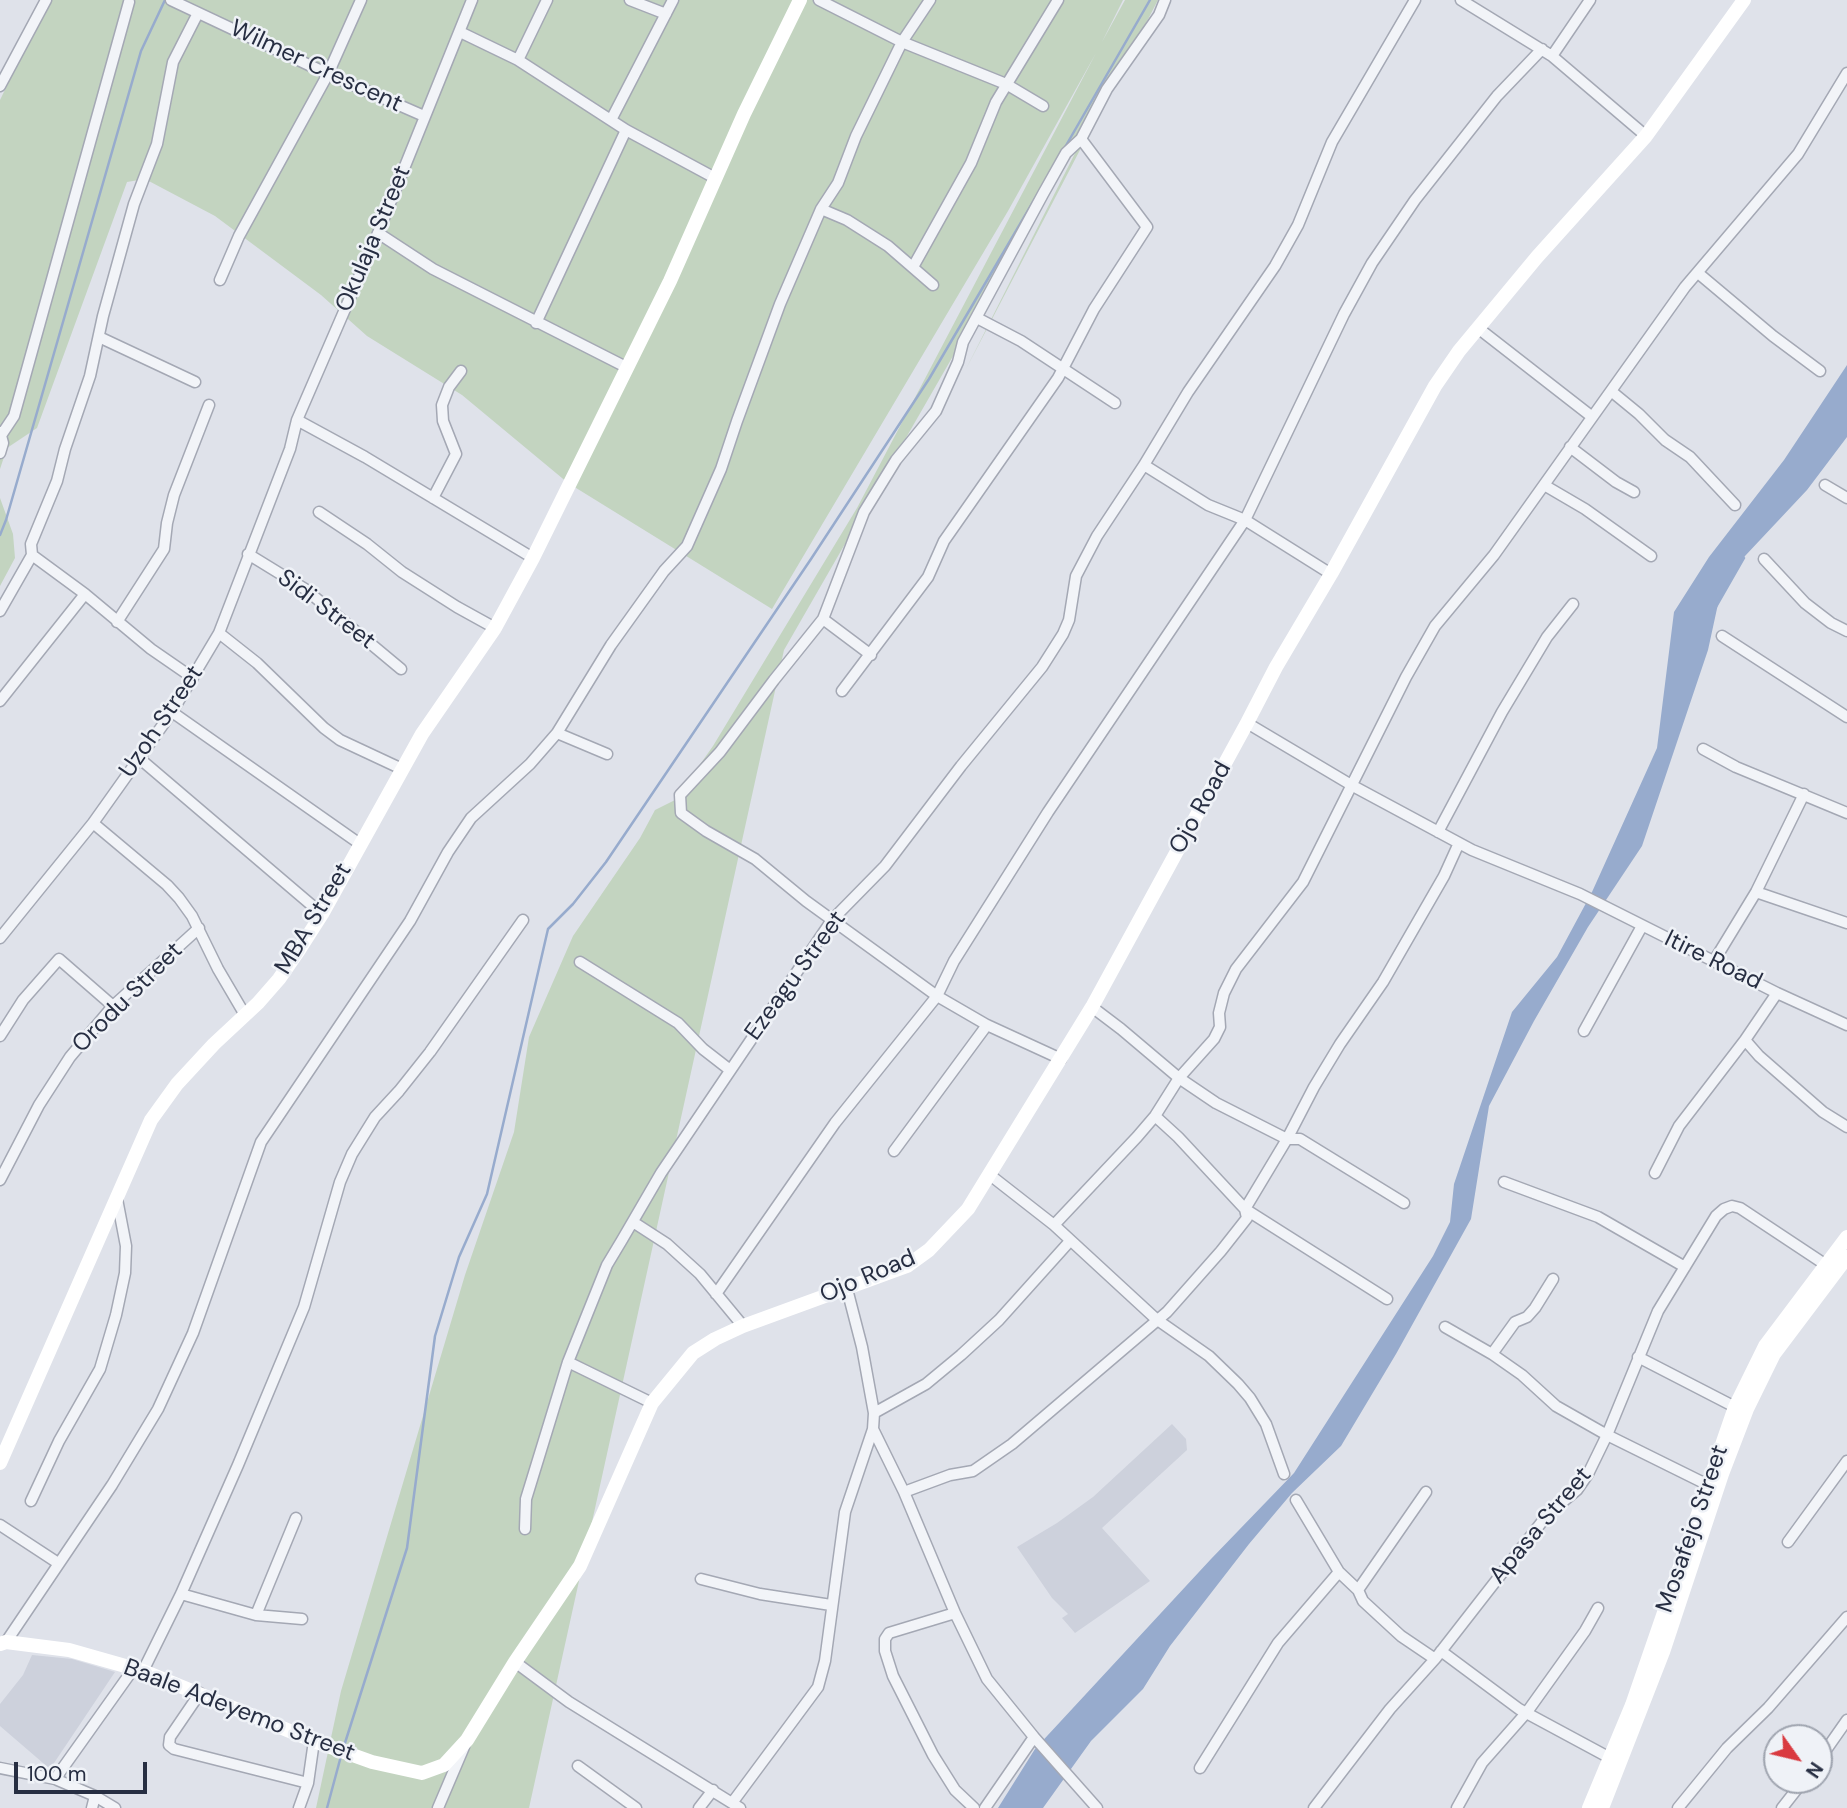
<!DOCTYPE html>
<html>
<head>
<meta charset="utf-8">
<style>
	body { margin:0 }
	#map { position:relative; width:1847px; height:1808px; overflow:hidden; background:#dfe2ea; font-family:"DM Sans",sans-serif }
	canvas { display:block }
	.north { position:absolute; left:1763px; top:1724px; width:70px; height:70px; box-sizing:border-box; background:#eff2f7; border:2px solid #9fa4af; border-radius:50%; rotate:124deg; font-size:19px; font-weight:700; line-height:28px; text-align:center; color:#272e42 }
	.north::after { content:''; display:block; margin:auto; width:24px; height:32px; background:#d93a40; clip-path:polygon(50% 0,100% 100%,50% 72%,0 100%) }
	.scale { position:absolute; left:14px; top:1762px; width:133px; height:32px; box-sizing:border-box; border:4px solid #272e42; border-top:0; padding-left:9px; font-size:21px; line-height:24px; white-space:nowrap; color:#272e42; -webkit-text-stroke:5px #eff2f7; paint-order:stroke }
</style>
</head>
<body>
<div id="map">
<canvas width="1847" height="1808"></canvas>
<div class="north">N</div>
<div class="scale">100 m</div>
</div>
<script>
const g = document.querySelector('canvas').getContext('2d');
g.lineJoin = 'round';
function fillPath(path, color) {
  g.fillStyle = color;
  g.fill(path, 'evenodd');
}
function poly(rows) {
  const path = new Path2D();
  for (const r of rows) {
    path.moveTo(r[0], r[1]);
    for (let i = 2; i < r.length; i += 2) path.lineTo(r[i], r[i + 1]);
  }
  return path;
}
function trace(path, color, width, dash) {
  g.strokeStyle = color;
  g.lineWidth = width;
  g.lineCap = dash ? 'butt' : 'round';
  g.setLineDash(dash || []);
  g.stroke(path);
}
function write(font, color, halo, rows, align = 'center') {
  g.font = font + ' "DM Sans",sans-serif';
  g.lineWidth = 5;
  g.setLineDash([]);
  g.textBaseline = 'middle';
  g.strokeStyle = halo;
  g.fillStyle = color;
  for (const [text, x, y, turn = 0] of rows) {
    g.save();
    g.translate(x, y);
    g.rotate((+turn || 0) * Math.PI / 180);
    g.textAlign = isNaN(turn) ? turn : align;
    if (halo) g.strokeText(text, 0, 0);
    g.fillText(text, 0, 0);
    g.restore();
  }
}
fillPath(poly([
	[1172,1424,1186,1439,1187,1450,1102,1528,1150,1581,1075,1633,1062,1618,1068,1614,1052,1598,1017,1547,1057,1523,1093,1497],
	[32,1655,72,1659,115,1672,50,1769,0,1726,0,1704,23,1675]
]), '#cdd1dc');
fillPath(poly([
	[49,0,1123,0,1102,42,1125,0,1158,0,965,371,1114,76,784,650,529,1808,316,1808,341,1691,465,1275,514,1132,529,1037,573,936,640,838,655,810,675,800,713,746,857,508,1096,53,1008,211,772,609,568,483,462,395,367,336,321,295,215,216,145,179,127,182,37,428,7,448,0,469,0,100],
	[0,498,13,534,15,558,0,586]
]), '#c3d4c0');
fillPath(poly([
	[1847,365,1847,437,1807,490,1745,556,1718,604,1708,650,1642,846,1588,927,1534,1021,1489,1106,1471,1219,1396,1354,1341,1446,1292,1493,1249,1544,1170,1646,1143,1689,1091,1741,1043,1808,998,1808,1035,1749,1211,1559,1294,1473,1433,1256,1450,1222,1454,1184,1512,1012,1557,957,1592,892,1657,748,1674,612,1709,557,1784,460]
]), '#97abcd');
trace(poly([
	[1064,149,1150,0],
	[0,535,6,520,141,51,165,0],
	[1716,607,1744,558],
	[344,1746,407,1548,435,1336,459,1257,487,1194,548,929,573,904,606,862,811,559,929,379,1043,185],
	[327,1808,341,1756]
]), '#97abcd', 2.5);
const street = poly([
	[171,0,328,74,424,116],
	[630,0,666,14],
	[819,0,902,42,1006,84,1043,106],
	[1461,0,1552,56,1646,136],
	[460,32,518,60,626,130,715,178],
	[1552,56,1590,0],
	[518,60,547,0],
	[0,86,46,0],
	[611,120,673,0],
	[821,209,847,220,888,246,933,285],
	[378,233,433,269,626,367],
	[913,267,971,163,996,102,1058,0],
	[1698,273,1773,336,1820,371],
	[220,280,239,236,328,74,361,0],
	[977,318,1021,341,1115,403],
	[536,323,626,130],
	[1478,328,1591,416],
	[99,337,195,382],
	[1611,391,1639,414,1665,440,1690,457,1735,505],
	[297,420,365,457,533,558],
	[0,432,3,443,0,453],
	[2,434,14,416,129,2],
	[1570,447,1616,482,1634,492],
	[1144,465,1208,505,1245,520,1331,574],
	[1544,485,1585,509,1651,556],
	[1825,485,1847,498],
	[433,498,456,454,443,421,442,405,449,387,461,371],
	[319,512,367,544,402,572,457,607,495,628],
	[248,554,305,589,401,669],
	[32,555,85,594,151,649,193,678],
	[1764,559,1805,603,1831,623,1847,631],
	[0,611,32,555,31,544,57,481,65,449,90,376,103,316,134,204,157,144,173,62,198,13],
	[823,619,871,655],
	[117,622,164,549,167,523,174,495,209,405],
	[219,633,257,663,324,728,340,740,402,769],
	[1722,636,1847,717],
	[842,691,928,577,944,541,1058,378,1094,309,1147,227,1081,139],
	[0,701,85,594],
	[172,712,360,844],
	[1247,723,1353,786,1472,850,1580,894,1777,993,1847,1025],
	[557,733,607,754],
	[1703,749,1736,767,1847,813],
	[139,758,322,914],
	[93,823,167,885,179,898,192,916,218,969,245,1015],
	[1438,832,1502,712,1547,637,1573,604],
	[1756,892,1847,923],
	[0,938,93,823,172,712,219,633,290,449,297,420,378,233,472,0],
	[1714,961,1756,892,1804,794],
	[580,962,678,1023,703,1049,730,1070],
	[1092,1007,1121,1029,1179,1078,1216,1103,1287,1139,1300,1139,1404,1203],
	[1584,1031,1642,926],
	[0,1036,23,1000,59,959,113,1006],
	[1745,1040,1759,1056,1823,1112,1847,1127],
	[1061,1059,987,1025,937,996,806,901,755,859,706,831,681,813,680,795,720,752,774,680,823,619,864,512,896,460,936,411,958,362,963,342,1043,194,1066,153,1081,139,1107,89,1159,15,1165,0],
	[1155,1116,1178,1137,1245,1209,1387,1299],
	[894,1151,987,1025],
	[1655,1173,1679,1126,1745,1040,1777,993],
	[990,1175,1054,1225,1156,1319,1209,1356,1238,1384,1250,1398,1266,1424,1284,1474],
	[0,1180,39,1105,70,1057,113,1006,199,928],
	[1504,1182,1598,1217,1685,1267],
	[633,1222,667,1244,700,1274,743,1326],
	[1054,1225,1137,1137,1155,1116,1179,1078,1214,1039,1220,1027,1219,1013,1224,993,1236,969,1303,882,1406,677,1435,626,1494,555,1685,287,1798,154,1847,73],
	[847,1289,862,1347,874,1413,873,1429,904,1492,955,1613,987,1679,1034,1737,1097,1808],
	[716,1294,835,1123,937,996,954,961,1048,812,1245,520,1344,314,1372,263,1415,200,1497,96,1542,49],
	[1445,1327,1492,1354,1522,1375,1556,1406,1607,1435,1706,1484],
	[1492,1354,1515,1322,1527,1317,1535,1308,1553,1279],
	[1638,1357,1735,1407],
	[568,1362,652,1403],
	[874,1413,926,1384,961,1355,999,1320,1070,1241],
	[904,1492,950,1475,973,1471,1012,1444,1167,1312,1221,1251,1247,1218,1245,1209,1287,1139,1314,1087,1340,1044,1383,982,1444,876,1459,843],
	[1296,1500,1339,1572,1358,1590,1363,1601,1401,1636,1435,1659],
	[31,1501,59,1441,100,1369,116,1315,125,1273,126,1246,117,1199],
	[0,1525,58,1563],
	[525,1529,526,1499,568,1362,607,1265,622,1240,661,1173,832,920,885,866,961,766,1042,667,1063,634,1069,620,1076,576,1097,536,1144,465,1188,392,1275,266,1298,225,1332,142,1415,0],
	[1788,1542,1847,1461],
	[701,1579,760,1594,831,1605],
	[1358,1590,1426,1492],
	[181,1594,256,1615,302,1619],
	[955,1613,889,1633,885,1639,885,1651,893,1676,933,1755,955,1790,974,1808],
	[256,1615,296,1518],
	[6,1642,112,1485,158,1409,193,1333,261,1142,410,921,448,852,471,818,530,764,557,733,611,645,664,571,687,546,721,469,737,421,780,304,821,209,838,183,856,136,902,42,930,0],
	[1441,1651,1519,1709,1610,1758],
	[515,1662,569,1702,740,1808],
	[143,1671,181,1594,238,1465,304,1307,340,1182,352,1154,375,1117,399,1091,430,1052,523,920],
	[200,1693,170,1737,169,1745,174,1749,308,1783],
	[1819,1760,1847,1720],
	[578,1766,636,1808],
	[0,1768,55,1779,95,1796,115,1808],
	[1200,1768,1278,1643,1339,1572],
	[55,1779,134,1668],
	[732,1803,818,1687,825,1661,845,1512,873,1429],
	[92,1808,95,1796],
	[299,1808,308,1783,314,1741],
	[438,1808,464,1747],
	[699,1808,713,1790],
	[985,1808,1034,1737],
	[1314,1808,1390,1709,1435,1659,1548,1514,1577,1490,1588,1474,1607,1435,1658,1311,1716,1216,1724,1209,1732,1206,1740,1208,1826,1265],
	[1457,1808,1482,1763,1527,1712,1585,1631,1598,1608],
	[1678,1808,1727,1748,1768,1708,1847,1617],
	[1782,1808,1804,1780]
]);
trace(street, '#a4a8b4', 13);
trace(street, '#f2f4f8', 10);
trace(poly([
	[0,1463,151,1120,177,1084,214,1044,258,1003,279,979,299,950,322,914,422,734,495,628,533,558,670,281,744,114,800,0],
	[0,1644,6,1642,69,1650,143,1671,319,1743,372,1762,422,1773,444,1765,467,1740,515,1662,580,1566,652,1403,693,1353,715,1339,743,1326,907,1266,929,1250,968,1209,1092,1007,1247,723,1276,667,1331,574,1435,386,1459,351,1537,257,1646,136,1744,0],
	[1589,1808,1632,1705,1735,1407,1765,1346,1847,1237],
	[1602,1808,1663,1652,1722,1474,1747,1409,1774,1354,1847,1257]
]), '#fff', 14);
write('24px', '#272e42', '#eff2f7', [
	["Wilmer Crescent",316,67,25],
	["Okulaja Street",374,239,-67],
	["Sidi Street",326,610,37],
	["Uzoh Street",162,722,-56],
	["Ojo Road",1201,808,-61],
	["MBA Street",314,919,-59],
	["Itire Road",1713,961,26],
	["Ezeagu Street",796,976,-54],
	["Orodu Street",128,998,-45],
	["Ojo Road",868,1277,-23],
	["Apasa Street",1541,1526,-50],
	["Mosafejo Street",1693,1529,-71],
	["Baale Adeyemo Street",239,1711,21]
]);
</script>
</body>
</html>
